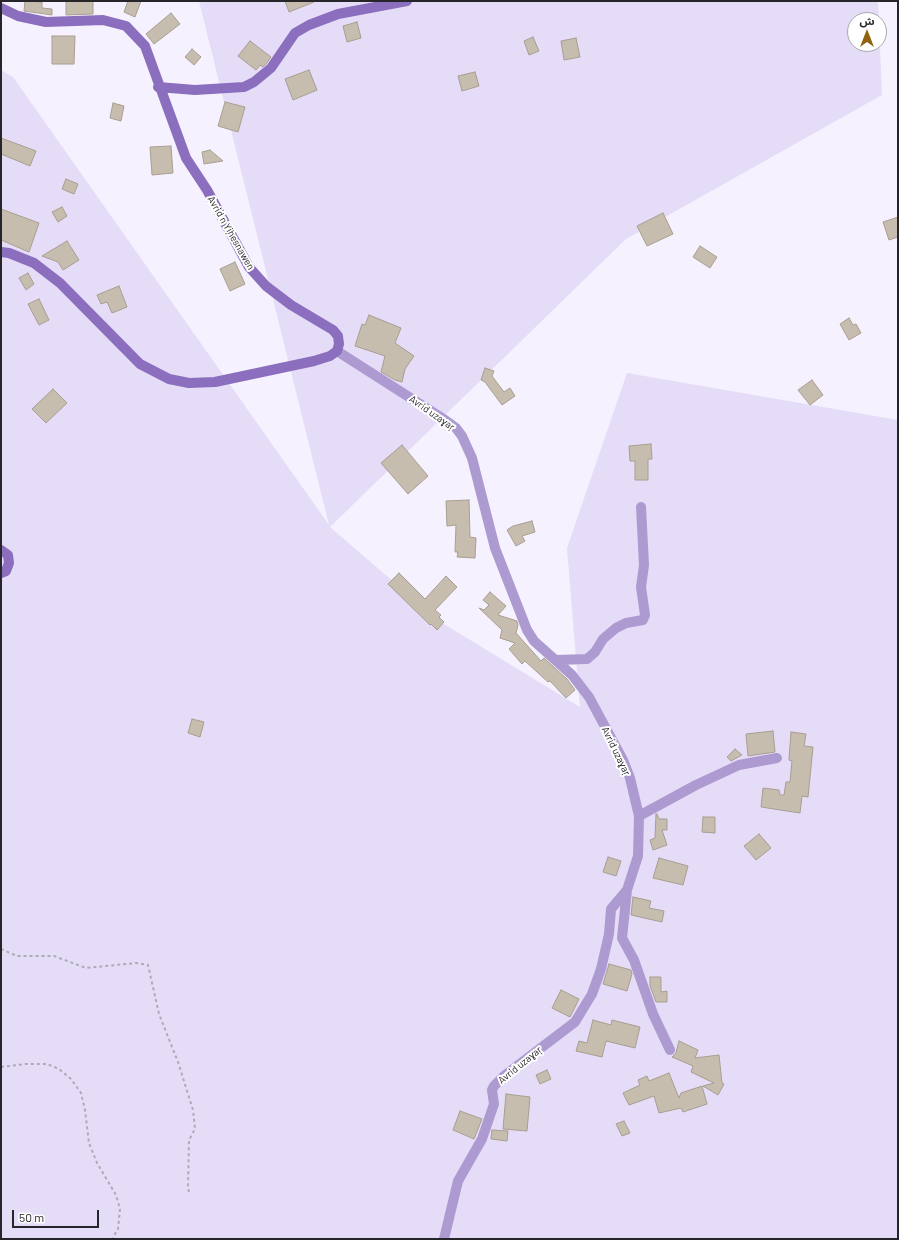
<!DOCTYPE html>
<html>
<head>
<meta charset="utf-8">
<style>
	body { margin:0 }
	#map { position:relative; width:899px; height:1240px; overflow:hidden; background:#f5f1fe; font-family:Barlow,"Noto Sans Arabic",sans-serif }
	canvas { display:block }
	.frame { position:absolute; inset:0; border:2px solid #26252a; pointer-events:none }
	.north { position:absolute; left:847px; top:12px; width:40px; height:40px; box-sizing:border-box; background:#fff; border:1px solid #a8a8aa; border-radius:50%; rotate:0deg; font-size:11px; font-weight:700; line-height:16px; text-align:center; color:#26252a }
	.north::after { content:''; display:block; margin:auto; width:14px; height:18px; background:#91630e; clip-path:polygon(50% 0,100% 100%,50% 72%,0 100%) }
	.scale { position:absolute; left:12px; top:1210px; width:87px; height:18px; box-sizing:border-box; border:2px solid #26252a; border-top:0; padding-left:5px; font-size:12px; line-height:14px; white-space:nowrap; color:#26252a; -webkit-text-stroke:3px #fff; paint-order:stroke }
</style>
</head>
<body>
<div id="map">
<canvas width="899" height="1240"></canvas>
<div class="frame"></div>
<div class="north">ش</div>
<div class="scale">50 m</div>
</div>
<script>
const g = document.querySelector('canvas').getContext('2d');
g.lineJoin = 'round';
function fillPath(path, color) {
  g.fillStyle = color;
  g.fill(path, 'evenodd');
}
function poly(rows) {
  const path = new Path2D();
  for (const r of rows) {
    path.moveTo(r[0], r[1]);
    for (let i = 2; i < r.length; i += 2) path.lineTo(r[i], r[i + 1]);
  }
  return path;
}
function trace(path, color, width, dash) {
  g.strokeStyle = color;
  g.lineWidth = width;
  g.lineCap = dash ? 'butt' : 'round';
  g.setLineDash(dash || []);
  g.stroke(path);
}
function write(font, color, halo, rows, align = 'center') {
  g.font = font + ' Barlow,sans-serif';
  g.lineWidth = 4;
  g.setLineDash([]);
  g.textBaseline = 'middle';
  g.strokeStyle = halo;
  g.fillStyle = color;
  for (const [text, x, y, turn = 0] of rows) {
    g.save();
    g.translate(x, y);
    g.rotate((+turn || 0) * Math.PI / 180);
    g.textAlign = isNaN(turn) ? turn : align;
    if (halo) g.strokeText(text, 0, 0);
    g.fillText(text, 0, 0);
    g.restore();
  }
}
fillPath(poly([
	[199,1,878,1,882,95,626,239,330,527,439,621,580,707,567,548,627,373,898,420,898,1239,1,1239,1,70,13,77,329,525],
	[855,20,879,20,879,44,855,44]
]), '#e5dcf8');
const building = poly([
	[25,1,42,2,42,8,52,9,52,15,24,11,25,1],
	[66,1,93,1,93,14,66,15,66,1],
	[128,1,141,1,135,17,124,12,128,1],
	[285,1,314,1,314,2,289,12,285,1],
	[171,13,180,24,154,44,146,34,171,13],
	[357,22,361,38,347,42,343,26,357,22],
	[52,36,75,36,74,64,52,64,52,36],
	[533,37,539,51,529,55,524,41,533,37],
	[576,38,580,57,564,60,561,41,576,38],
	[250,41,271,57,266,64,263,67,260,65,256,70,238,56,250,41],
	[192,49,201,57,194,65,185,57,192,49],
	[309,70,317,90,293,100,285,79,309,70],
	[475,72,479,86,462,91,458,76,475,72],
	[225,102,245,107,238,132,218,126,225,102],
	[113,103,124,106,121,121,110,118,113,103],
	[1,138,36,151,30,166,1,154,1,138],
	[171,146,173,173,152,175,150,147,171,146],
	[210,150,223,161,204,164,202,152,210,150],
	[66,179,78,184,74,194,62,189,66,179],
	[62,207,67,216,58,222,52,212,62,207],
	[1,209,39,223,29,252,1,240,1,209],
	[663,213,673,234,647,246,637,226,663,213],
	[898,217,898,237,889,240,883,222,898,217],
	[67,241,79,260,63,270,58,262,42,256,67,241],
	[700,246,717,257,710,268,693,257,700,246],
	[235,262,245,284,230,291,220,269,235,262],
	[28,273,34,284,26,290,19,278,28,273],
	[119,286,127,307,112,313,107,302,101,304,97,295,119,286],
	[39,299,49,320,39,325,28,304,39,299],
	[369,315,401,328,395,343,414,356,405,369,402,382,395,380,381,372,385,356,355,346,362,324,365,325,369,315],
	[849,318,853,325,856,324,861,333,849,340,840,324,849,318],
	[485,368,494,371,492,376,504,392,510,388,515,396,502,405,485,382,481,380,485,368],
	[812,380,823,395,810,405,798,390,812,380],
	[53,389,67,403,46,423,32,409,53,389],
	[651,444,652,459,648,459,648,480,635,480,635,461,630,461,629,446,651,444],
	[402,445,428,476,408,494,381,463,402,445],
	[469,500,470,537,476,538,475,558,457,557,458,552,455,552,456,525,447,526,446,501,469,500],
	[532,521,535,532,522,536,525,541,516,546,507,530,513,526,532,521],
	[399,573,425,599,446,576,457,587,435,610,441,615,439,617,444,622,437,630,431,624,430,625,388,584,399,573],
	[490,592,506,606,498,615,517,621,518,625,516,633,541,661,544,658,567,679,575,690,566,698,550,681,548,682,525,661,522,664,509,649,515,643,500,638,502,630,479,608,484,610,489,605,483,600,490,592],
	[192,719,204,722,200,737,188,733,192,719],
	[773,731,775,752,748,756,746,734,773,731],
	[791,732,806,734,804,746,813,747,808,797,802,796,800,813,761,807,763,788,779,790,780,795,784,795,786,782,790,782,792,761,789,760,791,732],
	[735,749,742,755,731,761,727,757,735,749],
	[656,814,657,814,659,819,667,819,667,830,662,830,667,845,653,850,650,840,655,838,656,814],
	[703,817,715,817,715,833,702,832,703,817],
	[759,834,771,848,756,860,744,846,759,834],
	[608,857,621,861,616,876,603,872,608,857],
	[659,858,688,866,683,885,653,878,659,858],
	[633,897,651,901,649,908,664,911,662,922,631,915,633,897],
	[609,964,631,970,632,974,627,991,603,984,609,964],
	[650,977,661,977,661,992,667,991,667,1002,656,1002,650,986,650,977],
	[561,990,579,999,570,1017,552,1008,561,990],
	[593,1020,611,1025,612,1020,640,1027,635,1048,606,1041,602,1057,576,1051,579,1041,587,1043,593,1020],
	[679,1041,698,1050,695,1058,719,1055,722,1083,724,1084,718,1095,703,1086,714,1083,691,1072,693,1066,672,1057,676,1053,679,1041],
	[547,1070,551,1079,540,1084,536,1075,547,1070],
	[669,1073,679,1098,681,1093,702,1086,707,1104,683,1112,681,1108,659,1113,654,1096,629,1105,623,1093,640,1085,638,1080,647,1076,649,1081,669,1073],
	[506,1094,530,1097,527,1131,503,1129,506,1094],
	[460,1111,482,1119,474,1139,453,1130,460,1111],
	[624,1121,630,1133,622,1136,616,1124,624,1121],
	[492,1130,508,1131,507,1141,491,1139,492,1130]
]);
fillPath(building, '#c7bdaf');
trace(building, '#a89e91', 1);
trace(poly([
	[1,949,17,956,54,956,86,968,136,963,148,965,159,1014,178,1062,193,1110,195,1129,189,1140,188,1187,189,1193],
	[1,1067,25,1064,47,1064,59,1069,71,1079,81,1093,85,1110,89,1143,97,1163,116,1195,120,1209,118,1229,112,1239]
]), '#aeabb5', 2, [3, 3]);
trace(poly([
	[337,351,445,420,456,428,462,436,472,458,495,548,527,630,534,641,572,675,589,697,623,760,630,778,639,816,638,856,627,890,611,909,609,934,601,969,592,994,575,1022,504,1076,494,1086,492,1090,494,1104,482,1139,458,1181,444,1239],
	[556,660,587,659,595,652,603,639,616,628,626,623,643,620,645,615,641,587,644,565,641,507],
	[639,816,696,785,739,765,777,758],
	[627,890,622,938,634,960,653,1014,670,1050]
]), '#ad9ad1', 10);
trace(poly([
	[1,8,18,16,46,22,103,20,126,26,145,46,186,158,207,190,249,267,266,286,291,305,333,330,338,336,339,344,337,351,330,356,314,361,215,382,189,383,169,379,140,364,60,283,34,263,9,253,1,252],
	[158,87,195,90,244,87,254,82,271,68,295,33,309,25,338,14,407,1],
	[1,550,8,555,9,563,6,571,1,573]
]), '#8b6ebd', 10);
write('10px', '#26252a', '#fff', [
	["Avrid n Yiḥesnawen",231,233,60],
	["Avrid uzaɣaṛ",432,413,35],
	["Avrid uzaɣaṛ",616,751,64],
	["Avrid uzaɣaṛ",520,1065,-39]
]);
</script>
</body>
</html>
